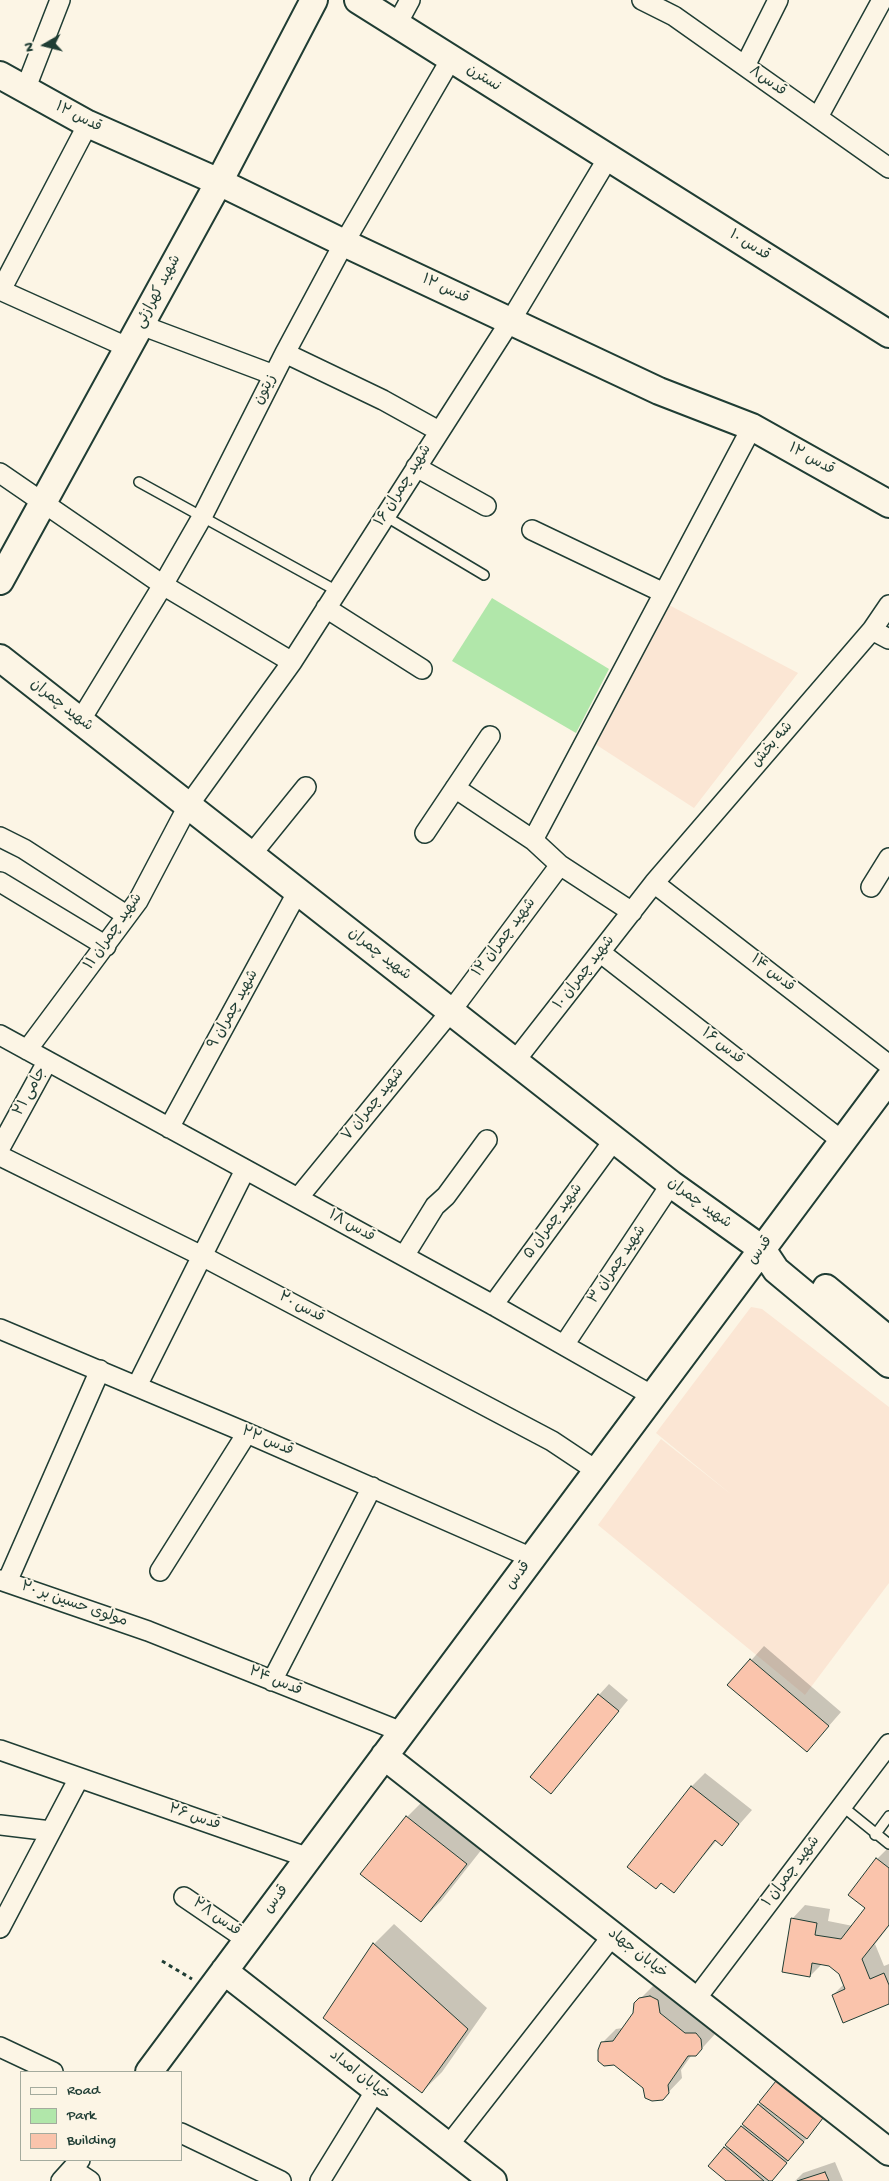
<!DOCTYPE html>
<html>
<head>
<meta charset="utf-8">
<style>
	body { margin:0 }
	#map { position:relative; width:889px; height:2181px; overflow:hidden; background:#fcf5e5; font-family:"Gochi Hand",sans-serif }
	canvas { display:block }
	.legend { position:absolute; left:20px; top:2071px; width:162px; height:90px; box-sizing:border-box; background:#fcf5e5; border:1px solid #a4ab9e; margin:0; padding:6px 9px; list-style:none; font-size:15px; color:#1f3d34 }
	.legend li { display:flex; align-items:center; gap:10px; height:25px }
	.legend b { width:25px; border:1px solid #a4ab9e }
	.north { position:absolute; left:20px; top:20px; width:50px; height:50px; -webkit-text-stroke:4px #fcf5e5; paint-order:stroke; rotate:262deg; font-size:14px; font-weight:700; line-height:20px; text-align:center; color:#1f3d34 }
	.north::after { content:''; display:block; margin:auto; width:18px; height:22px; background:#1f3d34; clip-path:polygon(50% 0,100% 100%,50% 72%,0 100%) }
</style>
</head>
<body>
<div id="map">
<canvas width="889" height="2181"></canvas>
<ul class="legend">
<li><b style="height:6px;background:#fcf5e5"></b>Road</li>
<li><b style="height:14px;background:#b1e7aa"></b>Park</li>
<li><b style="height:14px;background:#fac4ac"></b>Building</li>
</ul>
<div class="north">N</div>
</div>
<script>
const g = document.querySelector('canvas').getContext('2d');
g.lineJoin = 'round';
function fillPath(path, color) {
  g.fillStyle = color;
  g.fill(path, 'evenodd');
}
function poly(rows) {
  const path = new Path2D();
  for (const r of rows) {
    path.moveTo(r[0], r[1]);
    for (let i = 2; i < r.length; i += 2) path.lineTo(r[i], r[i + 1]);
  }
  return path;
}
function trace(path, color, width, dash) {
  g.strokeStyle = color;
  g.lineWidth = width;
  g.lineCap = dash ? 'butt' : 'round';
  g.setLineDash(dash || []);
  g.stroke(path);
}
function write(font, color, halo, rows, align = 'center') {
  g.font = font + ' "Gochi Hand","Playpen Sans Arabic",sans-serif';
  g.lineWidth = 4;
  g.setLineDash([]);
  g.textBaseline = 'middle';
  g.strokeStyle = halo;
  g.fillStyle = color;
  for (const [text, x, y, turn = 0] of rows) {
    g.save();
    g.translate(x, y);
    g.rotate((+turn || 0) * Math.PI / 180);
    g.textAlign = isNaN(turn) ? turn : align;
    if (halo) g.strokeText(text, 0, 0);
    g.fillText(text, 0, 0);
    g.restore();
  }
}
fillPath(poly([
	[669,605,798,673,694,808,592,742],
	[751,1307,762,1309,889,1407,889,1583,805,1695,598,1525,661,1439,732,1495,656,1433]
]), '#fbe6d4');
fillPath(poly([
	[492,598,609,669,576,733,452,661]
]), '#b1e7aa');
fillPath(poly([
	[764,1646,841,1712,807,1751,729,1685],
	[609,1684,628,1700,551,1793,599,1695],
	[705,1773,752,1810,722,1844,717,1840,674,1891,662,1882,691,1787],
	[427,1797,486,1844,441,1901,421,1921,407,1817],
	[889,1847,889,1926,875,1944,884,1966,889,1964,889,2003,833,1995,844,1984,840,1973,829,1965,822,1964,810,1976,792,1919,805,1905,830,1909,828,1921,853,1926,866,1908,877,1859],
	[394,1924,487,2008,442,2072,422,2092,325,2017,374,1944],
	[664,1983,671,1986,673,2000,699,2020,710,2020,715,2025,715,2034,696,2055,691,2056,681,2070,682,2078,662,2099,614,2063,602,2043,616,2029,623,2028,634,2013,635,2004,654,1985],
	[783,2075,829,2111,772,2181,728,2181,725,2148],
	[835,2162,843,2181,795,2181,803,2173]
]), '#0003');
const building = poly([
	[750,1659,829,1726,807,1752,727,1685,750,1659],
	[598,1694,619,1711,551,1794,530,1777,598,1694],
	[691,1786,739,1824,722,1846,715,1840,674,1893,661,1883,656,1889,627,1867,691,1786],
	[406,1816,467,1864,421,1922,360,1874,406,1816],
	[876,1858,889,1868,889,1925,862,1959,870,1979,884,1973,889,1985,889,2004,843,2023,832,1995,845,1989,839,1974,829,1966,812,1963,810,1977,782,1972,791,1918,817,1923,815,1935,841,1939,865,1908,848,1895,876,1858],
	[373,1943,468,2029,422,2093,323,2018,373,1943],
	[650,1996,658,2000,660,2013,685,2033,696,2033,701,2039,702,2049,696,2056,688,2056,668,2085,669,2093,663,2100,652,2101,645,2098,643,2088,614,2065,604,2066,598,2061,598,2050,601,2042,613,2041,633,2013,634,2003,639,1998,650,1996],
	[776,2081,823,2118,807,2139,759,2102,776,2081],
	[758,2104,804,2142,788,2161,742,2124,758,2104],
	[741,2126,787,2163,772,2181,769,2181,725,2145,741,2126],
	[724,2147,764,2181,726,2181,708,2166,724,2147],
	[825,2172,829,2181,797,2181,825,2172]
]);
fillPath(building, '#fac4ac');
trace(building, '#1f3d34', 1);
const lane = poly([
	[139,482,337,591],
	[385,516,484,575],
	[842,1806,889,1844],
	[875,1835,889,1816]
]);
const street = poly([
	[642,0,674,16,889,168],
	[397,24,410,0],
	[745,66,778,0],
	[25,90,60,0],
	[818,117,882,0],
	[0,290,129,348],
	[1,290,88,124],
	[141,325,274,375],
	[285,353,383,400,439,431],
	[416,467,486,506],
	[0,473,163,585,292,662],
	[532,530,664,593],
	[326,608,422,669],
	[872,630,889,639],
	[80,721,163,585,202,517,285,353,344,243,451,59],
	[455,788,533,840,560,865,632,912],
	[425,833,490,736],
	[0,837,24,849,126,915],
	[533,840,752,427],
	[251,855,306,787],
	[0,882,106,946],
	[654,883,889,1065],
	[871,887,889,858],
	[601,953,842,1141],
	[0,1035,493,1305,653,1396],
	[27,1050,138,901,188,806,292,662,511,320,608,158],
	[515,1061,654,883,872,630,889,605],
	[169,1128,298,891],
	[0,1148,47,1062],
	[0,1156,202,1256,552,1441,597,1471],
	[298,1198,451,1011,560,865],
	[404,1256,435,1206,446,1196,487,1140],
	[493,1305,614,1140],
	[0,1329,247,1433,532,1558],
	[564,1345,671,1184],
	[137,1386,245,1170],
	[160,1571,247,1433],
	[0,1580,148,1631,402,1732],
	[7,1582,100,1370],
	[272,1681,372,1487],
	[0,1750,309,1858],
	[0,1825,51,1831],
	[184,1897,247,1940],
	[0,1928,79,1778],
	[695,2000,889,1744],
	[0,2047,53,2072],
	[181,2133,281,2181],
	[448,2146,613,1935],
	[72,2169,90,2181],
	[61,2181,80,2160],
	[320,2181,376,2090]
]);
const secondary = poly([
	[358,0,889,334],
	[0,75,88,124,219,182,344,243,659,391,752,427,889,504],
	[0,581,219,182,314,0],
	[0,658,671,1184,762,1249,776,1270,889,1364],
	[826,1288,889,1340],
	[384,1756,889,2152],
	[224,1971,493,2181],
	[149,2072,889,1079]
]);
trace(lane, '#1f3d34', 12);
trace(street, '#1f3d34', 22);
trace(secondary, '#1f3d34', 30);
trace(poly([
	[162,1961,192,1979]
]), '#1f3d34', 3, [4, 4]);
trace(lane, '#fcf5e5', 9);
trace(street, '#fcf5e5', 19);
trace(secondary, '#fcf5e5', 26);
write('15px', '#1f3d34', '#fcf5e5', [
	["نسترن",483,79,32],
	["قدس۸",767,82,35],
	["قدس ۱۲",78,118,27],
	["قدس ۱۰",749,246,32],
	["قدس ۱۲",445,290,25],
	["شهید کهرازئی",159,292,-62],
	["زیتون",266,390,-63],
	["قدس ۱۲",811,460,29],
	["شهید چمران ۱۶",404,486,-58],
	["شهید چمران",61,706,38],
	["شه بخش",773,745,-49],
	["شهید چمران ۱۱",114,932,-55],
	["شهید چمران ۱۲",505,938,-53],
	["شهید چمران",379,955,38],
	["شهید چمران ۱۰",585,973,-52],
	["قدس ۱۴",772,974,38],
	["شهید چمران ۹",234,1010,-61],
	["قدس ۱۶",722,1047,38],
	["جامی ۲۱",31,1092,-61],
	["شهید چمران ۷",374,1105,-51],
	["شهید چمران",699,1204,36],
	["شهید چمران ۵",554,1222,-54],
	["قدس ۱۸",351,1227,29],
	["قدس",761,1251,-53],
	["شهید چمران ۳",618,1265,-56],
	["قدس ۲۰",301,1308,28],
	["قدس ۲۲",267,1442,23],
	["قدس",519,1576,-53],
	["مولوی حسین بر ۲۰",74,1605,19],
	["قدس ۲۴",275,1682,22],
	["قدس ۲۶",194,1818,19],
	["شهید چمران ۱",792,1872,-53],
	["قدس",277,1900,-53],
	["قدس ۲۸",216,1918,35],
	["خیابان جهاد",637,1954,38],
	["خیابان امداد",359,2076,38]
]);
</script>
</body>
</html>
